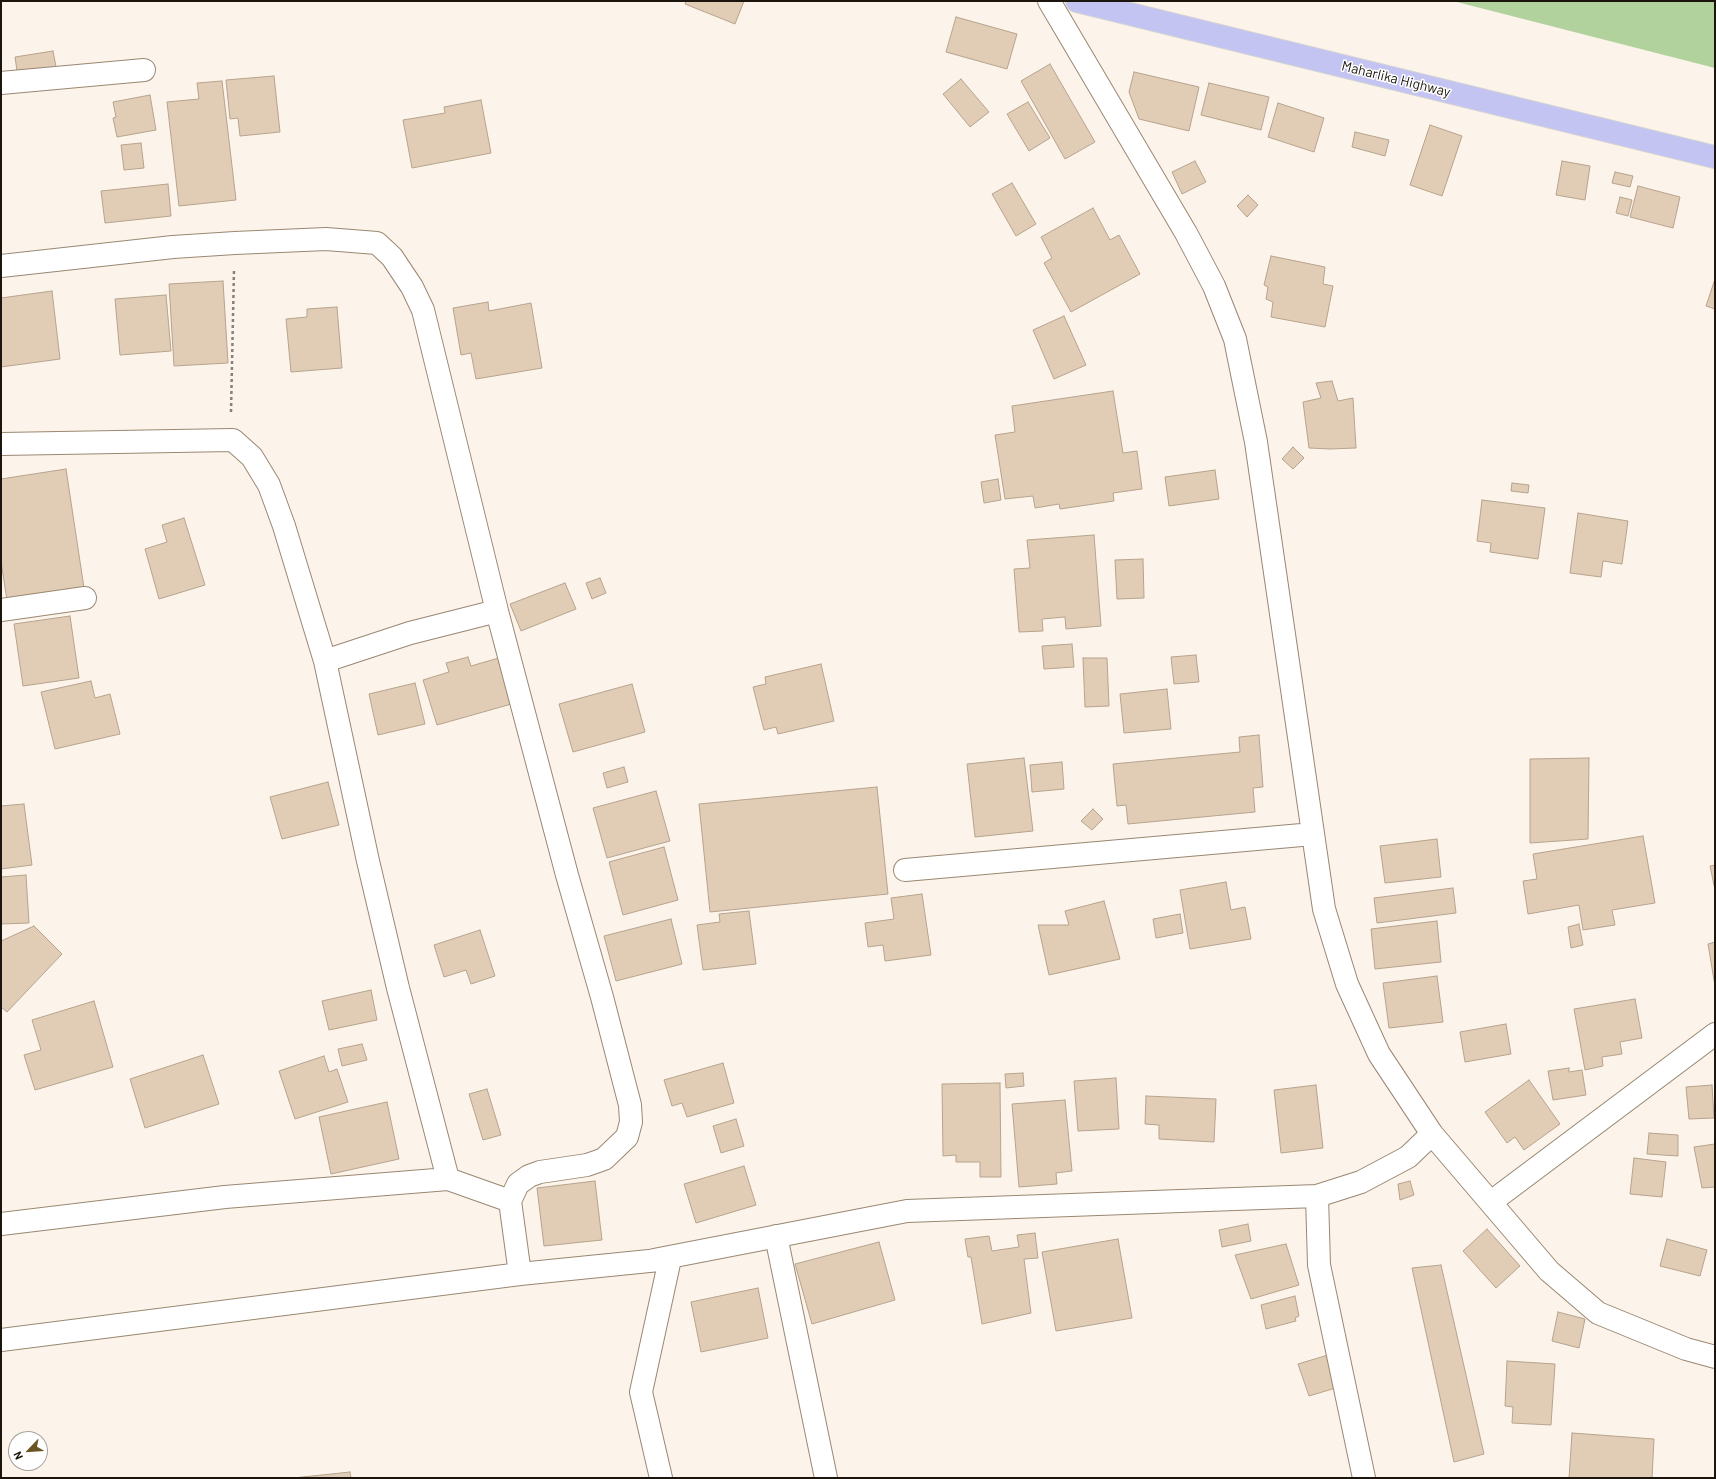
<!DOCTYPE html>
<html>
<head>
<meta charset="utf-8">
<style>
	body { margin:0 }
	#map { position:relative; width:1716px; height:1479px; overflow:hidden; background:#fcf4ea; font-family:Barlow,sans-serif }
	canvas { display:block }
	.frame { position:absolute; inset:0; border:2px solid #1c150d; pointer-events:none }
	.north { position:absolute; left:8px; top:1431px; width:40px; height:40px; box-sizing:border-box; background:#fff; border:1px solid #a4a19e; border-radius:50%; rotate:245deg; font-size:11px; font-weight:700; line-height:16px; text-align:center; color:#1c150d }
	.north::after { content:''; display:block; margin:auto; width:14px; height:18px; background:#6a5423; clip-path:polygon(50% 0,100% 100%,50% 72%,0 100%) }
</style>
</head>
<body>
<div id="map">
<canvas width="1716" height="1479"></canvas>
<div class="frame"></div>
<div class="north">N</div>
</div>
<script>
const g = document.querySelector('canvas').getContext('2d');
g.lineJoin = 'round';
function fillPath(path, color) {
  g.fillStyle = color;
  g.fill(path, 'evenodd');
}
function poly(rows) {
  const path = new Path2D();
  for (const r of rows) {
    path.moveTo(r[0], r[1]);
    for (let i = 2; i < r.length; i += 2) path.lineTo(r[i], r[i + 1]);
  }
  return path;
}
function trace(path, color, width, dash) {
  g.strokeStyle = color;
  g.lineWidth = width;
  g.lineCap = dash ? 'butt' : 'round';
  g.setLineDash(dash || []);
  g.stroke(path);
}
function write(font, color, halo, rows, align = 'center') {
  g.font = font + ' Barlow,sans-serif';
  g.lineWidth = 3;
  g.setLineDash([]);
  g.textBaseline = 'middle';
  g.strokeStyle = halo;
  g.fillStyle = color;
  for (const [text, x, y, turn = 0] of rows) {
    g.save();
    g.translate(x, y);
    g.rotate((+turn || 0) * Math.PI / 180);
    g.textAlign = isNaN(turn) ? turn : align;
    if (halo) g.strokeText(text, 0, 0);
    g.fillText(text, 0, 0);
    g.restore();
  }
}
fillPath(poly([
	[1453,1,1715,1,1715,68]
]), '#b1d19d');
const building = poly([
	[686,1,744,1,735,24,685,4,686,1],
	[956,17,1017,34,1007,69,946,52,956,17],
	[53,51,57,72,18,78,15,57,53,51],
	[1050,64,1095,142,1065,159,1021,81,1050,64],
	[1134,72,1199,87,1189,131,1139,119,1129,92,1134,72],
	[274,76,280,132,240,136,238,118,230,119,226,80,274,76],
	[961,79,989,112,970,127,943,94,961,79],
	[222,81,236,200,179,206,167,102,199,99,197,83,222,81],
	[1209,83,1269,97,1261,130,1201,115,1209,83],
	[150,95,156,130,117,137,113,118,116,117,113,102,150,95],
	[481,100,491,153,412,168,403,120,445,113,444,107,481,100],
	[1028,102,1050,138,1029,151,1007,114,1028,102],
	[1278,103,1324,118,1314,152,1268,137,1278,103],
	[1430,125,1462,136,1442,196,1410,185,1430,125],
	[1355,132,1389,140,1385,156,1352,147,1355,132],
	[141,143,144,168,124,170,121,145,141,143],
	[1195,161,1206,182,1182,194,1172,172,1195,161],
	[1562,161,1590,166,1585,200,1556,195,1562,161],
	[1615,172,1633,176,1630,187,1612,183,1615,172],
	[1012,183,1036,224,1016,236,992,194,1012,183],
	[168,184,171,216,105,223,101,191,168,184],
	[1638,186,1680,197,1673,228,1630,217,1638,186],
	[1248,195,1258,205,1247,217,1237,206,1248,195],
	[1620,197,1632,200,1628,216,1616,213,1620,197],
	[1093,208,1110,240,1119,235,1140,274,1071,312,1044,263,1052,258,1041,237,1093,208],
	[1271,256,1325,267,1323,284,1333,286,1325,327,1271,317,1273,302,1266,299,1268,287,1264,285,1271,256],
	[1715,279,1715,309,1706,306,1715,279],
	[223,281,228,363,174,366,169,284,223,281],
	[52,291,60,359,1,367,1,298,52,291],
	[166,295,171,351,120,355,115,299,166,295],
	[488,302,489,311,531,303,542,368,476,379,471,353,461,355,453,308,488,302],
	[337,307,342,368,291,372,286,319,307,317,307,309,337,307],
	[1064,316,1086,365,1054,379,1033,330,1064,316],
	[1332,381,1338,401,1353,398,1356,448,1330,449,1309,448,1303,402,1321,398,1316,383,1332,381],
	[1113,391,1123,453,1137,451,1142,489,1113,493,1114,501,1060,509,1059,504,1035,508,1033,496,1005,499,995,435,1015,432,1012,406,1113,391],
	[1293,447,1304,458,1293,469,1282,459,1293,447],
	[66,469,84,588,7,600,1,562,1,479,66,469],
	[1215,470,1219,499,1169,506,1165,477,1215,470],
	[998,479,1001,500,984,503,981,482,998,479],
	[1512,483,1529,485,1528,493,1511,491,1512,483],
	[1482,500,1545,508,1538,559,1490,552,1491,543,1477,541,1482,500],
	[1578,513,1628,521,1622,564,1603,561,1601,577,1570,573,1578,513],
	[184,518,205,585,159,599,145,549,167,542,162,525,184,518],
	[1094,535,1101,626,1066,629,1065,617,1042,619,1043,631,1019,632,1014,569,1030,568,1027,540,1094,535],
	[1143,559,1144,598,1117,599,1115,560,1143,559],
	[600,578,606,593,592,599,586,583,600,578],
	[565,583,576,609,521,631,510,604,565,583],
	[70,616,79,678,23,686,14,624,70,616],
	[1072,644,1074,667,1044,669,1042,646,1072,644],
	[1196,655,1199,682,1174,684,1171,657,1196,655],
	[468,657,471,666,502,657,515,703,437,725,423,680,449,672,446,663,468,657],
	[1083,658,1107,658,1109,706,1085,707,1083,658],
	[821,664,834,721,778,734,776,727,764,730,753,687,766,684,765,677,821,664],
	[91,681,95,698,110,694,120,734,55,749,41,692,91,681],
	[415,683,425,724,378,735,369,694,415,683],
	[632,684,645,732,573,752,559,704,632,684],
	[1167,689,1171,729,1124,733,1120,694,1167,689],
	[1259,735,1263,787,1253,788,1255,812,1128,824,1126,805,1117,806,1113,764,1240,752,1239,737,1259,735],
	[1024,758,1033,831,975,837,967,764,1024,758],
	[1589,758,1588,839,1530,843,1530,759,1589,758],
	[1062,762,1064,789,1032,792,1030,765,1062,762],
	[624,767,628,782,607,788,603,773,624,767],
	[328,782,339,825,282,839,270,797,328,782],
	[877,787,888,894,710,912,699,804,877,787],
	[656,791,670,841,607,858,593,808,656,791],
	[24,804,32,865,1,869,1,806,24,804],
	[1093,809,1103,819,1092,830,1081,821,1093,809],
	[1643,836,1655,903,1612,910,1615,925,1583,930,1579,905,1528,914,1523,881,1537,879,1533,854,1643,836],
	[1437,839,1441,877,1385,883,1380,846,1437,839],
	[664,847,678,900,623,915,609,862,664,847],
	[1715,865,1715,890,1710,866,1715,865],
	[26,875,29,923,1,924,1,877,26,875],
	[1226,882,1231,910,1245,907,1251,939,1190,949,1180,890,1226,882],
	[1453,888,1456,913,1377,923,1374,898,1453,888],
	[922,894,931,955,885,961,883,945,868,947,865,923,894,919,891,898,922,894],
	[1104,901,1120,959,1049,975,1038,925,1069,925,1065,911,1104,901],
	[749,911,756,964,703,970,697,925,720,922,719,914,749,911],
	[1180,914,1183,933,1156,938,1153,919,1180,914],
	[671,919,682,964,616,981,604,936,671,919],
	[1437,921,1441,962,1375,969,1371,929,1437,921],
	[1579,924,1583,945,1571,948,1568,927,1579,924],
	[34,926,62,954,7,1012,1,1007,1,941,34,926],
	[480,930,495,976,471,984,466,970,444,977,434,945,480,930],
	[1715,942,1715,986,1708,944,1715,942],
	[1437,976,1443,1022,1389,1028,1383,983,1437,976],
	[371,990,377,1020,329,1030,322,1001,371,990],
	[1635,999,1642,1038,1620,1042,1622,1054,1602,1057,1603,1066,1585,1070,1574,1009,1635,999],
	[94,1001,113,1067,35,1090,24,1055,41,1050,32,1020,94,1001],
	[1506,1024,1511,1054,1465,1062,1460,1032,1506,1024],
	[362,1044,367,1060,342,1066,338,1049,362,1044],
	[203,1055,219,1104,145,1128,130,1079,203,1055],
	[324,1056,329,1072,337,1069,348,1102,295,1119,279,1071,324,1056],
	[723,1063,734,1103,687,1117,682,1103,672,1106,664,1080,723,1063],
	[1569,1068,1569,1072,1582,1070,1586,1095,1553,1100,1548,1071,1569,1068],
	[1023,1073,1024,1086,1006,1088,1005,1074,1023,1073],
	[1116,1078,1119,1129,1078,1131,1074,1081,1116,1078],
	[1529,1080,1560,1124,1524,1150,1515,1137,1507,1143,1485,1112,1529,1080],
	[1000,1083,1001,1177,980,1177,980,1162,956,1162,956,1155,943,1156,942,1084,1000,1083],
	[1316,1085,1323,1148,1281,1153,1274,1090,1316,1085],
	[1712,1085,1714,1118,1689,1119,1686,1087,1712,1085],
	[487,1089,501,1135,483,1140,469,1094,487,1089],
	[1146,1096,1216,1099,1214,1142,1159,1139,1159,1125,1145,1124,1146,1096],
	[1065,1100,1072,1171,1056,1173,1057,1184,1019,1187,1012,1104,1065,1100],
	[387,1102,399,1159,331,1174,319,1117,387,1102],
	[736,1119,744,1146,721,1153,713,1126,736,1119],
	[1649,1133,1678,1135,1678,1156,1647,1154,1649,1133],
	[1715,1144,1715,1187,1702,1188,1694,1147,1715,1144],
	[1634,1158,1666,1162,1662,1197,1630,1194,1634,1158],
	[744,1166,756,1205,696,1223,684,1184,744,1166],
	[595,1181,602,1240,544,1246,537,1188,595,1181],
	[1410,1181,1414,1195,1400,1200,1398,1184,1410,1181],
	[1248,1224,1251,1241,1222,1247,1219,1230,1248,1224],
	[1487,1229,1520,1266,1496,1288,1463,1251,1487,1229],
	[1035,1233,1038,1258,1024,1259,1031,1313,982,1324,971,1257,968,1257,965,1239,989,1236,992,1251,1019,1247,1017,1235,1035,1233],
	[1118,1239,1132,1318,1056,1331,1042,1252,1118,1239],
	[1667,1239,1707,1250,1700,1276,1660,1266,1667,1239],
	[879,1242,895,1300,812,1324,795,1264,879,1242],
	[1286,1244,1299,1285,1251,1299,1235,1255,1286,1244],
	[1441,1265,1484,1454,1454,1462,1412,1268,1441,1265],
	[758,1288,768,1338,701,1352,691,1302,758,1288],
	[1295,1296,1299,1316,1295,1318,1296,1321,1266,1329,1261,1305,1295,1296],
	[1558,1312,1585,1319,1579,1348,1552,1341,1558,1312],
	[1328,1355,1339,1387,1309,1396,1298,1364,1328,1355],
	[1507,1361,1555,1364,1551,1425,1512,1423,1513,1407,1505,1406,1507,1361],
	[1572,1433,1654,1439,1652,1478,1569,1478,1572,1433],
	[350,1472,351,1478,293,1478,350,1472]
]);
fillPath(building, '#e1ccb5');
trace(building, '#b7a38d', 1);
const street = poly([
	[1049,1,1186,233,1214,286,1235,339,1256,442,1324,909,1347,984,1379,1054,1432,1134,1549,1271,1598,1313,1686,1349,1715,1357],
	[1,83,144,70],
	[1,266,173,247,235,243,326,239,377,243,392,257,412,287,423,310,497,611],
	[1,444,233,440,252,457,269,485,284,526,325,661,410,633,497,611,567,875,602,997,630,1105,631,1122,627,1137,604,1159,587,1165,540,1172,529,1176,518,1184,510,1201,520,1274],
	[1,610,85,598],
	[325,661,368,861,398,988,448,1179],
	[905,870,1313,834],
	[1317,1196,1319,1265,1364,1478],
	[1491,1202,1715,1034],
	[1,1224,225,1197,448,1179,510,1201],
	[776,1236,826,1478],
	[654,1260,907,1211,1317,1196,1361,1182,1408,1157,1432,1134],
	[657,1260,670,1259,641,1392,661,1478],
	[1,1340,520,1274,669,1259]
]);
const highway = poly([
	[1077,1,1715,157]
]);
trace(street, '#9a8772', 24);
trace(highway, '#d6d5d3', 24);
trace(poly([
	[231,412,234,269]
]), '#888178', 2.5, [3, 3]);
trace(street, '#fff', 22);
trace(highway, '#c4c4f2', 22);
write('14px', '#1c150d', '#fff', [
	["Maharlika Highway",1396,79,14]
]);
</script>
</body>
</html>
